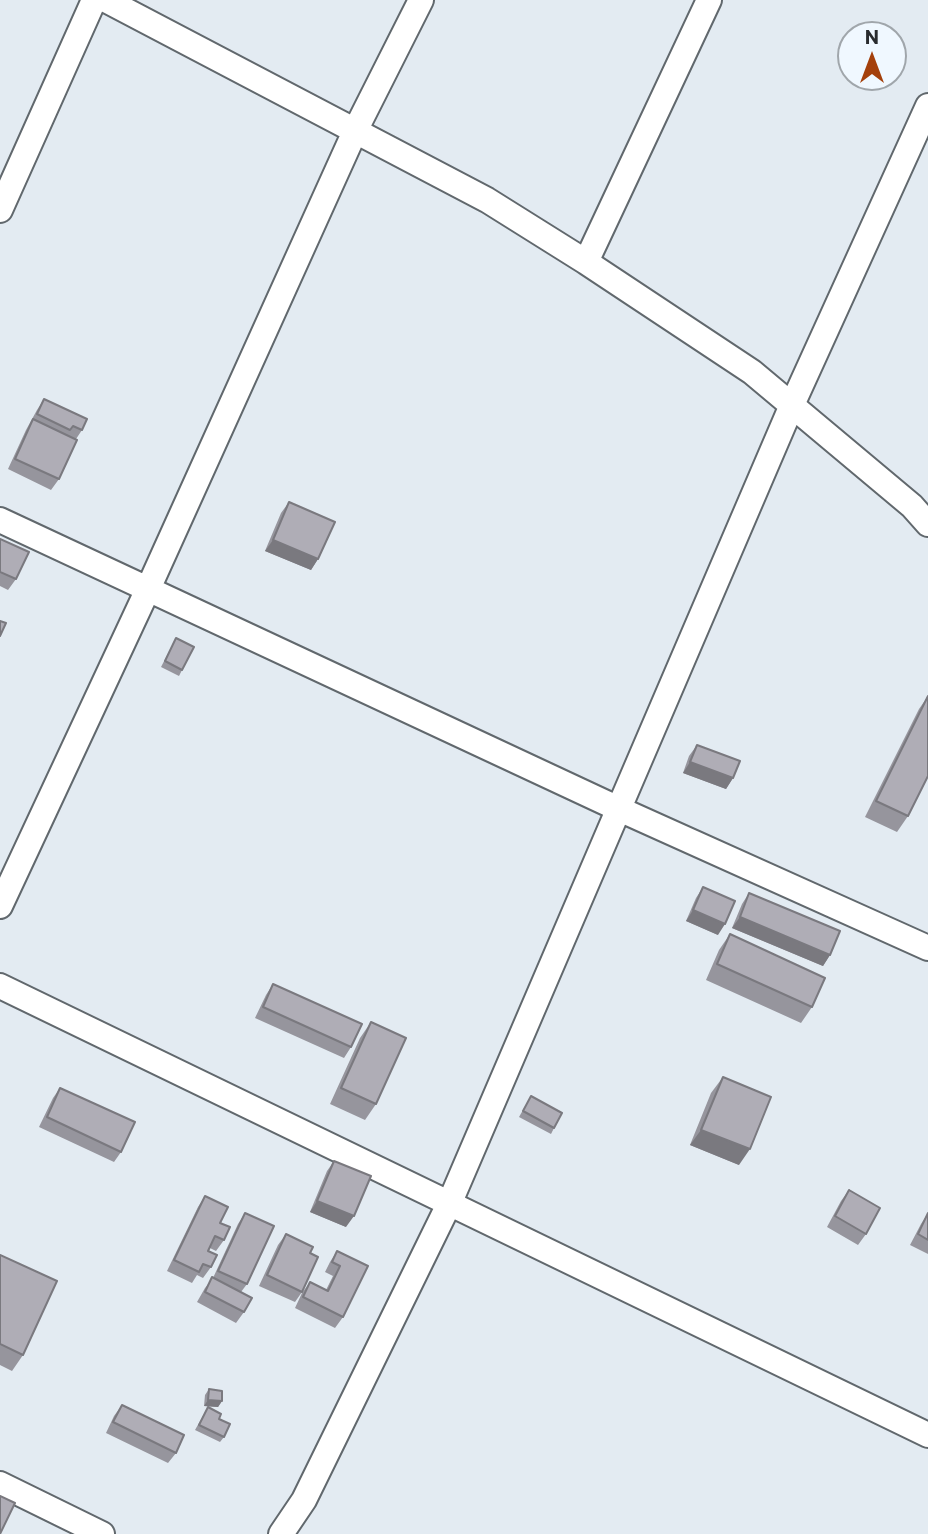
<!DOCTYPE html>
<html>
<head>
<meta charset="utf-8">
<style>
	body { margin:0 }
	#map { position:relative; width:928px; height:1534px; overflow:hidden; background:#e3ebf2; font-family:Commissioner,sans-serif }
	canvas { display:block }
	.north { position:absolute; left:837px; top:21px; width:70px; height:70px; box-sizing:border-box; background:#f0f8ff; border:2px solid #a0a6ab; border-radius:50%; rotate:0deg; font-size:19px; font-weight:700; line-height:28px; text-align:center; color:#292b2e }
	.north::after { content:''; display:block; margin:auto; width:24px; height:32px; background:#a4400b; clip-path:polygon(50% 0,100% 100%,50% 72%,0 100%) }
</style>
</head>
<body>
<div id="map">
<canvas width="928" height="1534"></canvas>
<div class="north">N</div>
</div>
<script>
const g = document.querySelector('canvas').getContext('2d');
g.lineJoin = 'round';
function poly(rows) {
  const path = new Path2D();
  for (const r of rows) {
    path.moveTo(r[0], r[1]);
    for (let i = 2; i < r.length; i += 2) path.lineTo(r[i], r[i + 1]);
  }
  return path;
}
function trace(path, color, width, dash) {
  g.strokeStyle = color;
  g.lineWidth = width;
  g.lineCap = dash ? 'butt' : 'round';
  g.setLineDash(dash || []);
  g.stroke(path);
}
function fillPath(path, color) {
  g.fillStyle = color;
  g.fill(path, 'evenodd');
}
const street = poly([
	[106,0,487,200,586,262,752,372,912,506,928,524],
	[0,210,94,0],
	[586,262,709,0],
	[0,520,619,809,928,948],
	[0,906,148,589,356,129,421,0],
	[0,986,928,1435],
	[0,1484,102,1534],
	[281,1534,304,1500,450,1202,792,405,928,106]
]);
trace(street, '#61686d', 28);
trace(street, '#fff', 24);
fillPath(poly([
	[44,399,82,430,76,439,59,479,51,490,8,469,26,430,37,410],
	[289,502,318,559,311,570,265,551,281,513],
	[0,539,16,579,8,590,0,586],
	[176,638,182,670,179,676,161,667],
	[928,696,908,816,897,832,865,817,919,709],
	[697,745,733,778,726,789,683,773,689,756],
	[703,887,718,935,686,921,696,898],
	[749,893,830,955,823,966,732,928,742,904],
	[730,934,812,1007,801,1023,706,980,719,950],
	[273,984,351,1047,344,1058,255,1018,266,995],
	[371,1022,376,1104,365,1120,330,1104,360,1038],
	[723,1077,739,1165,690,1145,711,1093],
	[60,1088,121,1152,114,1162,39,1127,53,1098],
	[531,1096,554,1128,551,1134,519,1117],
	[334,1161,346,1227,310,1212,327,1171],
	[849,1190,866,1234,858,1245,827,1227,841,1201],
	[205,1196,220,1223,224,1240,216,1251,210,1248,208,1251,211,1267,203,1278,197,1275,192,1283,167,1271,198,1207],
	[245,1213,247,1284,241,1292,244,1312,236,1323,197,1302,205,1288,213,1278,238,1224],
	[928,1213,928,1254,910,1245,921,1224],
	[286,1234,310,1253,302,1292,295,1302,259,1286,278,1245],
	[337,1251,368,1266,343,1317,335,1328,295,1308,302,1293,310,1282,326,1290,333,1276,325,1272,330,1262],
	[0,1255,23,1355,12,1371,0,1365],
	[209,1389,222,1401,218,1407,204,1406,205,1395],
	[122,1405,176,1453,168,1463,106,1433,114,1416],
	[208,1407,224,1437,220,1442,195,1430]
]), '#96959d');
fillPath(poly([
	[273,540,318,559,311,570,265,551],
	[690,762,733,778,726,789,683,773],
	[693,910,725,924,718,935,686,921],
	[740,917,830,955,823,966,732,928],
	[701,1130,750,1149,739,1165,690,1145],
	[317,1201,354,1216,346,1227,310,1212],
	[208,1400,222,1401,218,1407,204,1406]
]), '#7a797f');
const building = poly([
	[44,399,87,419,82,430,73,426,70,430,37,414,44,399],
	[33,419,77,440,59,479,15,459,33,419],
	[289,502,335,522,318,559,273,540,289,502],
	[0,539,29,552,16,579,0,572,0,539],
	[0,621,6,623,0,636,0,621],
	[176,638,194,647,182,670,165,661,176,638],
	[928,696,928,776,908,816,876,801,928,696],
	[697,745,740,761,733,778,690,762,697,745],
	[703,887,735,901,725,924,693,910,703,887],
	[749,893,840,931,830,955,740,917,749,893],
	[730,934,825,978,812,1007,717,964,730,934],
	[273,984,362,1024,351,1047,263,1007,273,984],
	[371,1022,406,1038,376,1104,341,1088,371,1022],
	[723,1077,771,1097,750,1149,701,1130,723,1077],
	[60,1088,135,1122,121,1152,47,1117,60,1088],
	[531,1096,562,1113,554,1128,523,1111,531,1096],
	[334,1161,371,1176,354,1216,317,1201,334,1161],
	[849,1190,880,1208,866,1234,835,1216,849,1190],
	[205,1196,228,1207,220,1223,230,1227,224,1240,215,1236,208,1251,217,1255,211,1267,203,1264,199,1272,174,1260,205,1196],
	[245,1213,274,1226,247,1284,218,1271,245,1213],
	[928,1213,928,1240,918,1234,928,1213],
	[286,1234,313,1247,310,1253,318,1257,302,1292,267,1275,286,1234],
	[337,1251,368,1266,343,1317,303,1297,310,1282,328,1291,340,1266,332,1262,337,1251],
	[0,1255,57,1281,23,1355,0,1344,0,1255],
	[212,1277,252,1298,244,1312,205,1292,212,1277],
	[209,1389,222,1391,222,1401,208,1400,209,1389],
	[122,1405,184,1435,176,1453,113,1422,122,1405],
	[208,1407,221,1414,219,1419,230,1424,224,1437,199,1425,208,1407],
	[0,1496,15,1503,0,1534,0,1496]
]);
fillPath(building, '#afadb6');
trace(building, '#7a797f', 2);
</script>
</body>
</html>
